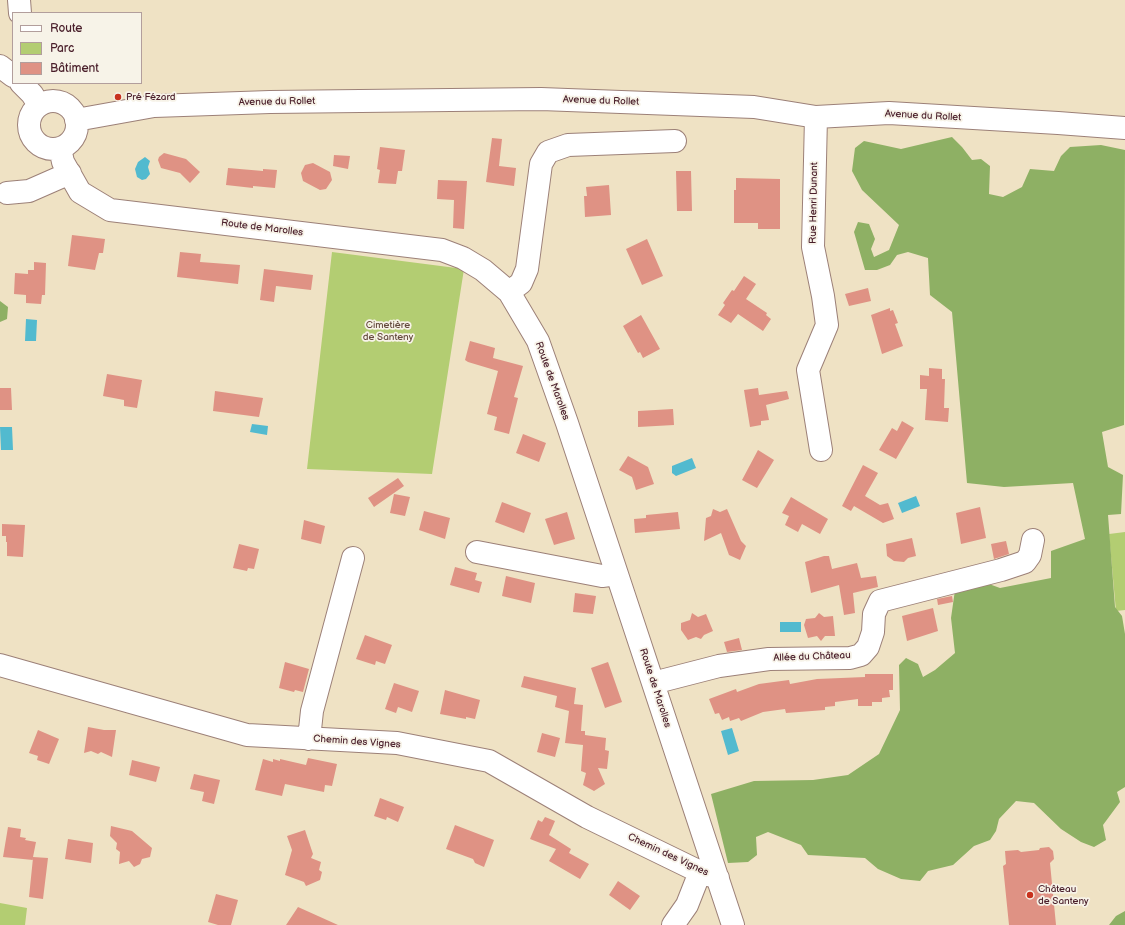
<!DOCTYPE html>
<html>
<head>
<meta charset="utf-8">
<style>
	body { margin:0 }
	#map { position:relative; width:1125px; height:925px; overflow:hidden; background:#efe2c4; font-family:"Balsamiq Sans",sans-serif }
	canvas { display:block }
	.legend { position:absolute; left:12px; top:12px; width:130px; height:72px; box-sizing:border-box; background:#f7f3e8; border:1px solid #b29e9c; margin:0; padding:5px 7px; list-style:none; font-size:12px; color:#4a1f2b }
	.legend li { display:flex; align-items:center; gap:8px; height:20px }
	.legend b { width:20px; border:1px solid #b29e9c }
</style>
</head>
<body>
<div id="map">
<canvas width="1125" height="925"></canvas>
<ul class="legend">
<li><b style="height:5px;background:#fff"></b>Route</li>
<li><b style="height:11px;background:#b3cd72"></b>Parc</li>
<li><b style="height:11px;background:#df9284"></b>Bâtiment</li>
</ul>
</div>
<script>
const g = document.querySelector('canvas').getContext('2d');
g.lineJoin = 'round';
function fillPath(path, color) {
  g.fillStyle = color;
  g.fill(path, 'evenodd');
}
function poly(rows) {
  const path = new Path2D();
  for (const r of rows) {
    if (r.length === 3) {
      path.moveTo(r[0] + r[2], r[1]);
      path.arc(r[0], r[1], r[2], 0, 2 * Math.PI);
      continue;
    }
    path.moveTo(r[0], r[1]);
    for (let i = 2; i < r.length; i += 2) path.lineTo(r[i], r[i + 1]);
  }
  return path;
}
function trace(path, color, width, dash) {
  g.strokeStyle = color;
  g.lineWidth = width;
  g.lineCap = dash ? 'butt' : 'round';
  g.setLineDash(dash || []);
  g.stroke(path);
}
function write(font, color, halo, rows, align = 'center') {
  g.font = font + ' "Balsamiq Sans",sans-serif';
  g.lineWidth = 3.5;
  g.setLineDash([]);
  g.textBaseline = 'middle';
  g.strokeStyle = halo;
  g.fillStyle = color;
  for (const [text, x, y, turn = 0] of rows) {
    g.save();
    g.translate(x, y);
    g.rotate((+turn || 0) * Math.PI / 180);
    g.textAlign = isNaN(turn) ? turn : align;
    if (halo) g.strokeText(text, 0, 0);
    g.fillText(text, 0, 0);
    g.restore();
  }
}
fillPath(poly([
	[332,252,464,269,432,474,307,469],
	[1125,532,1125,610,1116,611,1109,534],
	[0,903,27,908,25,925,0,925]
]), '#b3cd72');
fillPath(poly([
	[952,137,962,147,972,160,981,159,990,166,989,194,1003,197,1022,187,1030,169,1054,171,1061,156,1070,147,1101,145,1125,150,1124,425,1102,432,1108,467,1123,475,1121,514,1108,515,1115,607,1122,616,1125,634,1125,787,1117,792,1120,802,1103,825,1106,840,1094,847,1081,842,1061,829,1034,803,1016,801,999,819,996,831,990,840,974,846,953,865,928,871,920,881,901,879,878,869,865,858,808,855,801,845,768,832,756,837,757,855,748,862,728,863,711,794,754,781,813,780,848,775,879,754,900,710,899,665,906,658,918,664,923,677,935,670,955,653,951,618,955,590,989,584,1000,588,1051,578,1051,551,1085,539,1073,483,1004,487,967,483,952,312,930,295,928,258,908,252,897,255,890,265,877,270,865,270,854,232,858,222,869,224,875,239,871,249,874,257,889,250,899,225,862,190,852,171,855,148,864,141,901,149],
	[0,301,8,307,7,319,0,322],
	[1125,911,1125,925,1109,925,1116,916]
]), '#8eb064');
fillPath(poly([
	[145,157,150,161,148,167,150,174,146,179,142,180,137,177,135,169,138,162],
	[26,319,37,320,36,341,25,341],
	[252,424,268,426,267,435,250,432],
	[0,427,12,427,13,450,1,450],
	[692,458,696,468,676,476,672,473,672,466],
	[916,496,920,506,902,513,898,503],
	[801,622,801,632,780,632,780,622],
	[732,728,739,751,728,755,721,731]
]), '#52bacf');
fillPath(poly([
	[492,138,502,139,499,166,516,168,514,186,486,182],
	[380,147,405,150,402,171,398,171,396,184,378,183,380,170,377,169],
	[164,153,186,159,200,172,190,183,180,173,161,168,158,160,159,157],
	[334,155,350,156,348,169,333,166],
	[313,163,330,172,332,180,326,189,320,190,303,181,301,173,305,165],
	[228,168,263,171,263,169,277,170,275,188,253,186,253,188,226,185],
	[676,171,691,171,692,211,677,211],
	[736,178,780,179,780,229,758,229,758,223,734,223,734,190,736,190],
	[438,180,467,181,464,229,453,228,454,200,437,199],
	[609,185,611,215,585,217,584,196,587,196,586,187],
	[72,235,105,239,103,253,99,253,95,270,68,266],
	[647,239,663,276,642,285,626,249],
	[180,252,201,254,200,262,240,265,238,284,177,277],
	[34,262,46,263,45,295,42,295,41,304,26,303,26,295,14,294,15,273,28,274,28,270,34,270],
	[264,269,313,275,311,290,276,286,274,302,260,300],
	[744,276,756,284,746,299,767,313,766,315,771,319,763,331,738,314,731,323,718,315,725,305,723,303,732,290,734,291],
	[868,288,871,301,849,306,845,294],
	[890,308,890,311,893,310,898,323,895,324,903,346,882,354,871,315],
	[641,315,660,349,643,358,640,352,638,353,623,326],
	[470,341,495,348,493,358,523,366,514,397,518,398,509,434,494,430,497,417,487,414,498,371,468,362,465,360],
	[929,368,942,369,942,379,945,379,944,408,949,408,948,422,925,420,927,389,920,389,920,375,929,376],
	[107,374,142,380,137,408,124,406,124,400,103,396],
	[0,388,11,388,12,410,0,410],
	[758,388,759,395,787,391,789,399,766,405,769,420,761,421,761,425,750,427,744,390],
	[215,391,263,398,259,417,213,411],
	[673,409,674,425,638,427,638,411],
	[902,421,914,428,896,459,879,450,892,428,897,431],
	[523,434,546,443,539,462,516,453],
	[758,450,774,460,757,488,742,480],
	[628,456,648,467,654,484,636,490,632,477,619,470],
	[863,465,878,473,865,496,880,505,888,503,894,519,883,523,854,506,851,511,842,506],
	[398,478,404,486,374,507,368,498],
	[394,494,410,497,405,516,390,513],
	[791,497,828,519,820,534,802,524,798,532,785,525,789,516,782,513],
	[502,502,531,513,524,533,495,522],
	[980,507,986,538,961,544,956,513],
	[713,509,720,512,727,509,741,541,746,546,740,560,729,555,721,533,704,541,706,518,711,516],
	[424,511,450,518,445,539,419,530],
	[567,512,575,539,554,545,545,519],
	[678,512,680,529,635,533,634,519,646,518,646,515],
	[304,520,325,526,321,544,301,539],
	[2,524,25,525,23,557,7,556,7,542,6,542,6,536,2,536],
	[912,538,916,556,908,558,904,562,894,561,887,556,886,544],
	[1006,541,1009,554,994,559,991,544],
	[239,544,259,549,254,569,248,568,247,571,233,568],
	[824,556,829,556,832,569,857,563,861,578,876,576,878,587,853,593,855,613,844,615,839,585,811,593,805,562],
	[455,567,477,573,475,580,482,582,479,593,450,585],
	[506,576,535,583,531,603,502,596],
	[575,593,596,596,593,614,573,612],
	[952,596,953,602,938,605,937,599],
	[933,608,938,631,907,641,902,616],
	[692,613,698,617,706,614,713,631,704,635,701,639,696,637,688,640,681,630,681,623,690,620],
	[819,613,824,617,833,616,835,636,825,636,821,641,817,636,808,638,804,625,806,619,815,618],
	[365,635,392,645,385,664,376,661,375,665,356,659],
	[739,638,742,650,727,652,724,642],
	[285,662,309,669,303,692,295,690,294,692,279,688],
	[608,662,622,702,605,708,591,668],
	[865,674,893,674,893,690,889,690,890,697,882,698,882,702,872,702,872,706,858,706,858,699,835,702,835,706,825,707,825,710,786,713,785,709,763,712,741,721,739,718,730,721,729,717,722,720,719,713,715,714,709,699,736,689,737,692,759,684,789,680,790,684,817,679,865,677],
	[524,676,576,688,574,704,583,705,581,731,585,731,585,735,606,738,605,750,609,751,607,769,598,768,605,784,594,791,583,785,586,773,581,771,583,745,565,743,569,711,555,707,557,696,521,687],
	[394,683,419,691,412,712,398,707,396,713,385,709],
	[445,690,480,700,475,719,466,717,466,719,440,714],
	[88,727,104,730,116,730,112,757,101,752,98,754,91,751,84,753],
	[38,730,59,739,49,764,37,760,38,756,29,753],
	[542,733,560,738,555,757,537,752],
	[308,758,337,764,332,786,325,785,324,792,285,784,282,796,255,790,263,759,273,762,273,759,280,761,280,759,306,765],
	[132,760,160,767,156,782,129,775],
	[194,774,220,780,214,804,202,801,204,792,190,789],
	[380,798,404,807,398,822,387,817,386,820,374,816],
	[545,817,555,821,549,835,571,849,569,853,589,864,580,879,549,861,556,849,530,839,538,820,542,822],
	[455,825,494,840,484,867,475,863,473,859,446,849],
	[111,826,132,831,152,848,150,857,142,859,140,864,134,867,129,861,119,864,120,852,116,849,117,843,110,836],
	[8,827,21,829,20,837,26,838,25,840,36,842,33,857,48,858,43,899,29,897,33,858,33,860,3,857],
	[305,830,313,854,311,858,321,862,319,870,322,872,320,880,306,886,304,882,285,875,292,850,287,836],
	[68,839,93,843,91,863,65,859],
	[1049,847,1053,851,1054,859,1050,863,1056,925,1009,925,1003,866,1006,864,1005,851,1018,850,1021,852,1039,850,1040,848],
	[618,881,640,896,630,910,609,895],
	[216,894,238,900,231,925,218,925,208,922],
	[298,907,338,925,286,925]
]), '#df9284');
const minor = poly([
	[19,0,20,13],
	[0,66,13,76],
	[21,83,32,94,39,105],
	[53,125,24],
	[816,117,813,247,823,296,827,325,808,370,821,450],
	[76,120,154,106,270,102,541,99,754,107,816,117,889,113,1058,123,1125,128],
	[60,148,63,162,80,192,110,210,442,250,463,258,483,270,509,292,538,341,567,423,733,925],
	[7,193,29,191,70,173],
	[509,292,521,283,527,269,541,164,548,152,568,145,675,141],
	[477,552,602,576,617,574],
	[0,665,247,735,397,743,489,761,587,817,700,872,718,878],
	[653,683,719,666,769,659,850,658,861,655,868,647,873,632,874,614,880,601,1001,570,1025,562,1030,555,1033,540],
	[309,739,312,711,353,558],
	[673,925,687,905,700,872]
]);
trace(minor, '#9c8078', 24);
trace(minor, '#fff', 22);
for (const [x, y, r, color] of [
	[118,97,4,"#c8321e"],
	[1030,895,4,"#c8321e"]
]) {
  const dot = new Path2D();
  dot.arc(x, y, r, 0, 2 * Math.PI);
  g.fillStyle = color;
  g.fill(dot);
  trace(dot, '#f7f3e8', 1.5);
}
write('10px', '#4a1f2b', '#f7f3e8', [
	["Pré Fézard",126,97],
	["Château",1038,889],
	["de Santeny",1038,901]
], 'left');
write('10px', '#4a1f2b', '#f7f3e8', [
	["Avenue du Rollet",601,101,2],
	["Avenue du Rollet",277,102,-1],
	["Avenue du Rollet",923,116,3],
	["Rue Henri Dunant",814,203,-89],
	["Route de Marolles",262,228,7],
	["Route de Marolles",552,381,70],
	["Allée du Château",812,657,-2],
	["Route de Marolles",655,688,72],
	["Chemin des Vignes",357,742,4],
	["Chemin des Vignes",668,855,25]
]);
write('10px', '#644a3d', '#f7f3e8', [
	["Cimetière",388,325],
	["de Santeny",388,337]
]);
</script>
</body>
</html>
